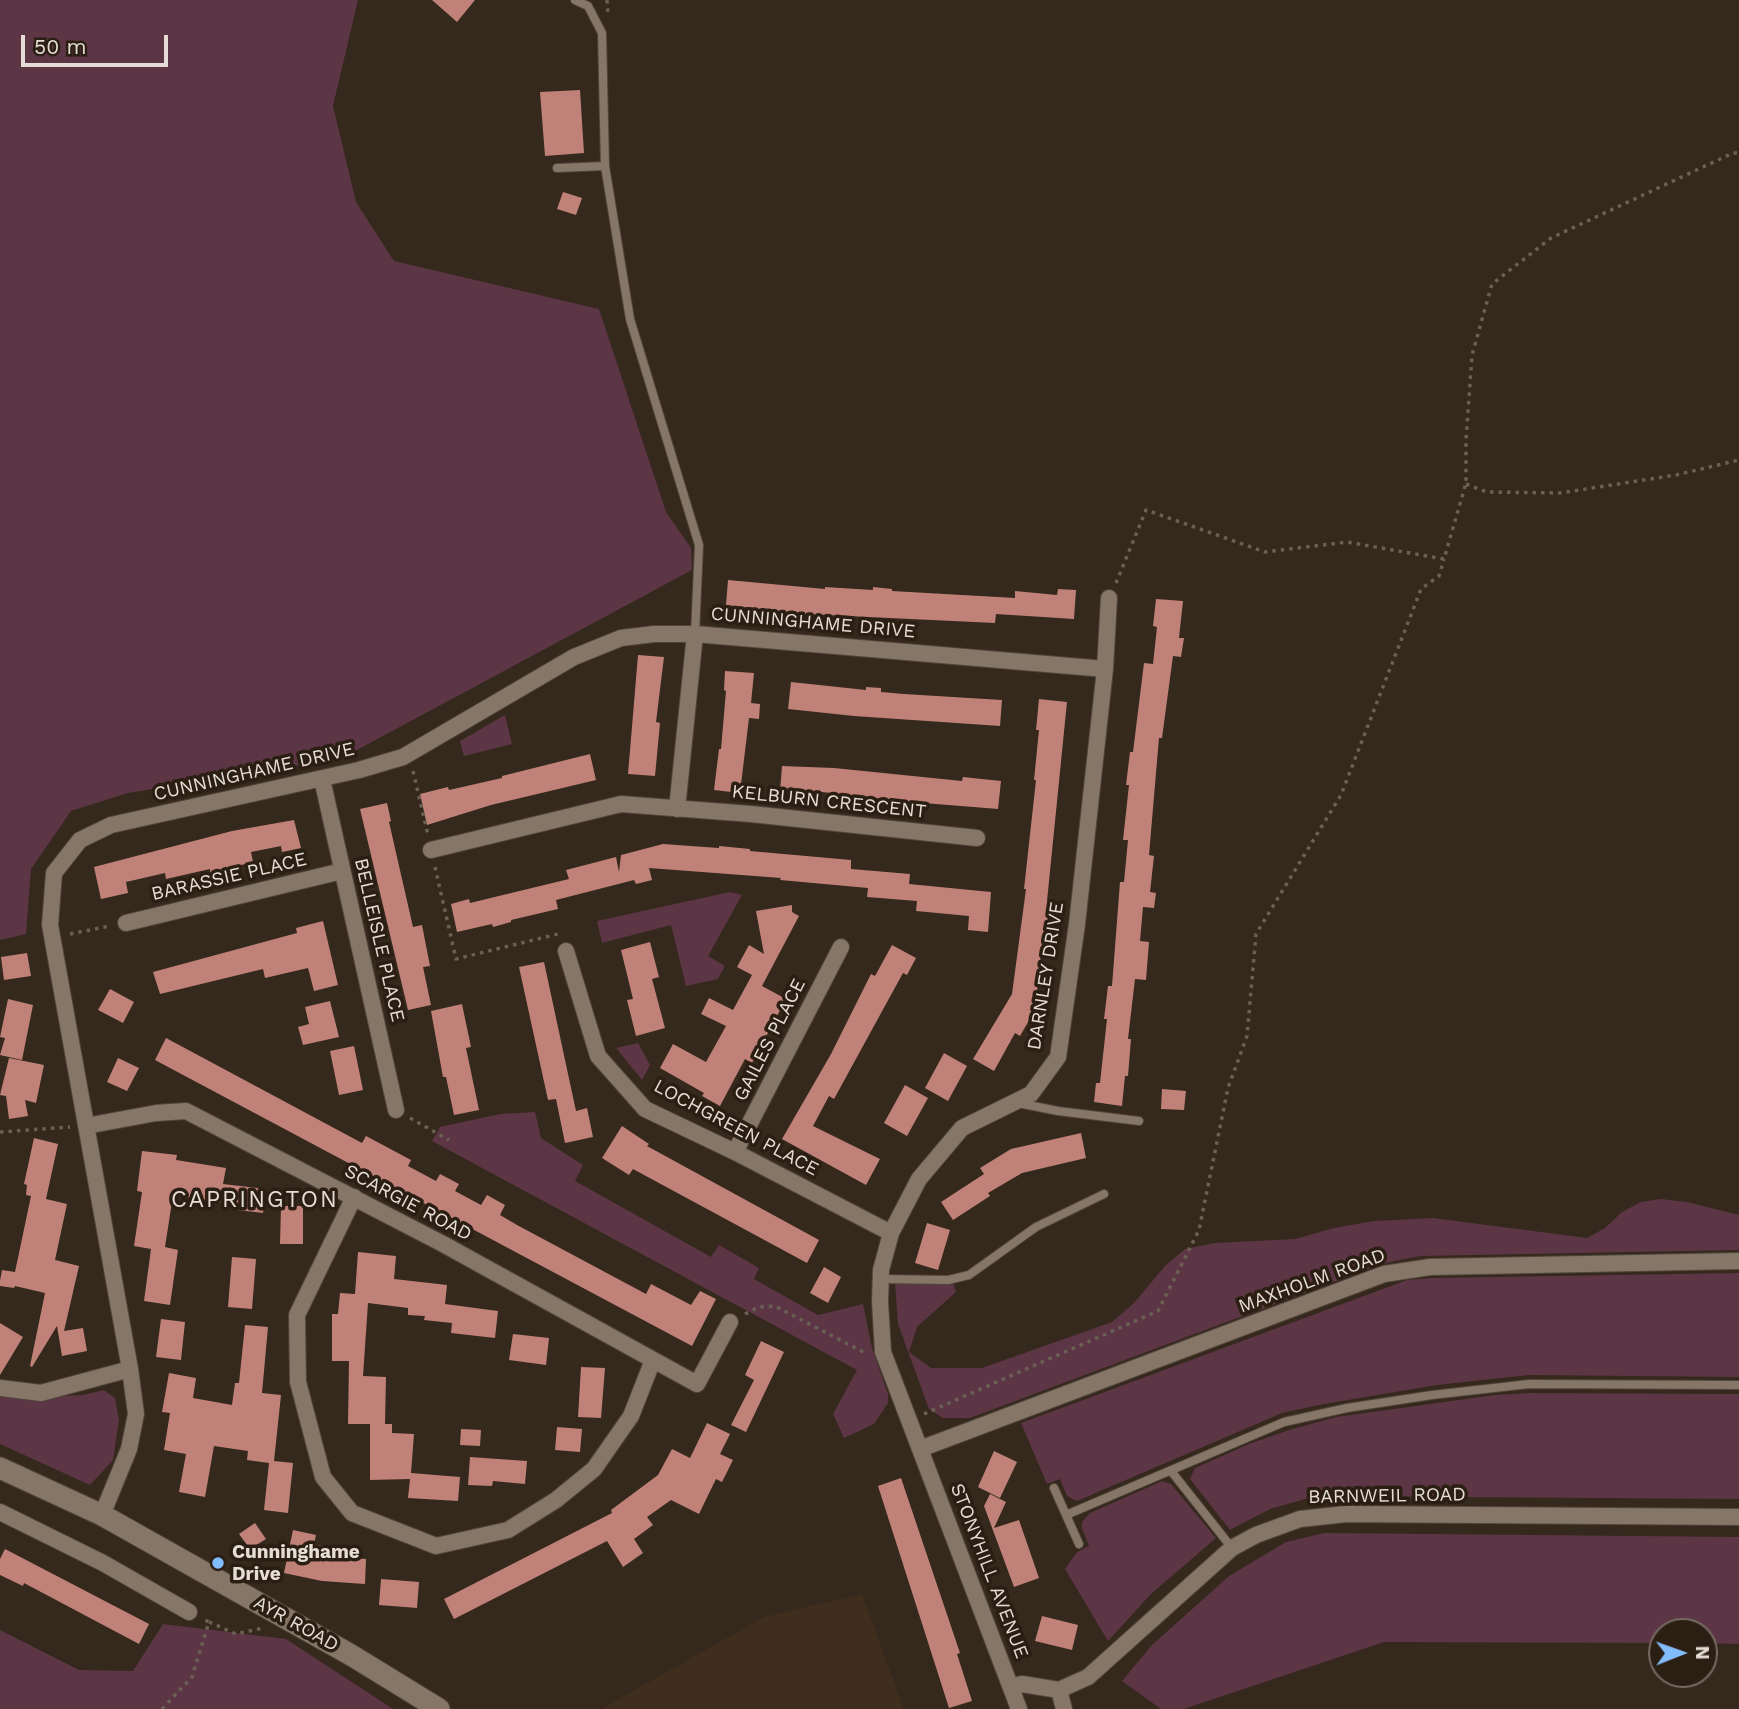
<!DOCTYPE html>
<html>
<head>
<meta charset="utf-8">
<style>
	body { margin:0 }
	#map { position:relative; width:1739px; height:1709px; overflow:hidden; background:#35281c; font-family:"Work Sans",sans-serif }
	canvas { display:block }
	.north { position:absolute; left:1648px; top:1618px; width:70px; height:70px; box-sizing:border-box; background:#2b1e13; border:2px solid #766b61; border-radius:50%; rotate:89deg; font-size:19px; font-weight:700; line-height:28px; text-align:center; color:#e6ded6 }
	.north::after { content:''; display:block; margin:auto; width:24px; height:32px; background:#83bcfb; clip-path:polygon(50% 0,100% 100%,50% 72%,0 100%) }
	.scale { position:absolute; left:21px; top:35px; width:147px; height:32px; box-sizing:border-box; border:4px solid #e6ded6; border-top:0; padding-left:9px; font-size:21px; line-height:24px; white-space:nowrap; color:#e6ded6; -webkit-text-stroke:5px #2b1e13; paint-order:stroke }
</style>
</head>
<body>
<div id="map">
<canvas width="1739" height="1709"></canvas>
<div class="north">N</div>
<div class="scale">50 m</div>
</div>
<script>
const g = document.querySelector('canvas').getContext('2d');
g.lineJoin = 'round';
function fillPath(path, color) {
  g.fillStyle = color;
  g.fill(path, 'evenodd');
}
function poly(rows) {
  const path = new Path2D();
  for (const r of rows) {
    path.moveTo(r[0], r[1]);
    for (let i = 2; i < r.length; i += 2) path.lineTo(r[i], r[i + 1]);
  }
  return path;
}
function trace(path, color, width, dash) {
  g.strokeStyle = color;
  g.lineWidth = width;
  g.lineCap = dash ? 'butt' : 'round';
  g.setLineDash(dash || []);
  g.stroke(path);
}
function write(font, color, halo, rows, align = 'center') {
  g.font = font + ' "Work Sans",sans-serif';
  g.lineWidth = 7;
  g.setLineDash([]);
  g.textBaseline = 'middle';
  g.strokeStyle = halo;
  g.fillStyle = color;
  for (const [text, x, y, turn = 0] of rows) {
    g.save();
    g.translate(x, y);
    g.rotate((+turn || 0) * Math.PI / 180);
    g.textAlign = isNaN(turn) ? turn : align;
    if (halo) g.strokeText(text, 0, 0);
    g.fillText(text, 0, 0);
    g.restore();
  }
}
fillPath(poly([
	[862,1594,904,1709,601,1709,764,1617]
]), '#3f2e1d');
fillPath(poly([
	[0,0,358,0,333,106,356,202,394,261,599,309,666,512,691,548,692,570,342,758,128,793,71,811,31,869,26,934,0,940],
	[505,715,512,744,464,756,460,741],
	[730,892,742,895,708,956,725,966,718,979,686,986,671,925,602,943,597,921],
	[638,1043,650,1065,642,1080,616,1048],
	[535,1112,541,1138,583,1165,575,1181,711,1257,719,1245,759,1268,754,1279,818,1315,863,1304,872,1348,888,1394,888,1403,874,1424,844,1438,833,1414,857,1370,432,1141,440,1127,500,1114],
	[1661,1199,1687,1202,1739,1215,1739,1250,1421,1256,1399,1260,1379,1265,970,1418,943,1418,929,1409,898,1324,895,1282,953,1284,956,1292,917,1327,909,1352,931,1368,982,1368,1112,1322,1134,1303,1165,1266,1185,1249,1215,1243,1295,1239,1334,1228,1374,1221,1433,1218,1587,1238,1605,1228,1622,1212,1641,1202],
	[1739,1273,1739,1377,1529,1375,1437,1385,1324,1404,1282,1413,1077,1501,1067,1496,1060,1479,1047,1484,1021,1423,1407,1280,1433,1278],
	[104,1390,115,1398,119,1420,113,1460,90,1485,0,1444,0,1391,21,1398,83,1395],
	[1529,1393,1739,1394,1739,1499,1316,1496,1270,1509,1230,1530,1190,1479,1195,1468,1249,1444,1289,1430,1336,1417,1495,1395],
	[1162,1481,1171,1484,1216,1538,1151,1594,1108,1641,1065,1569,1077,1552,1089,1546,1082,1528,1082,1522,1090,1513],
	[1324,1533,1739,1537,1739,1644,1704,1643,1704,1632,1662,1632,1662,1643,1384,1642,1184,1709,1161,1709,1122,1681,1151,1646,1229,1576,1286,1542],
	[163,1624,286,1639,393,1709,0,1709,0,1630,79,1670,133,1671]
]), '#5c3645');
fillPath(poly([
	[432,0,475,0,457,22],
	[580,90,584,153,545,156,540,92],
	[563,192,582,198,576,215,557,209],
	[728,580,825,589,825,587,873,590,873,587,892,589,892,591,1015,598,1015,591,1057,595,1058,589,1076,590,1074,619,996,614,995,623,805,614,726,605],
	[1156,599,1183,601,1179,638,1184,638,1181,657,1173,656,1162,738,1159,738,1149,855,1154,856,1150,892,1156,893,1154,908,1143,907,1140,941,1149,942,1146,980,1135,979,1128,1039,1131,1039,1128,1076,1125,1076,1122,1106,1094,1102,1096,1083,1100,1083,1107,1019,1104,1019,1108,986,1112,986,1120,882,1124,882,1128,840,1123,840,1129,785,1126,785,1130,752,1133,752,1144,663,1153,664,1157,627,1153,626],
	[638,655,664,657,656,722,660,723,655,776,628,774],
	[725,671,754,673,751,703,760,704,759,719,749,718,740,793,714,790,719,749,721,749,726,691,724,690],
	[791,682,866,690,866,687,881,688,881,692,904,694,1002,700,1000,726,854,716,788,709],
	[1039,699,1067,702,1047,901,1050,901,1046,934,1043,934,1035,1010,1020,1036,1015,1033,994,1071,973,1059,1012,994,1026,889,1024,889,1036,780,1034,780,1039,730,1036,730],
	[590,754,596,780,491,805,427,825,420,794,448,787,449,790,502,778,502,776],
	[782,766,834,768,962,781,963,777,1001,781,998,809,911,802,813,791,812,795,780,792],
	[387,803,391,821,389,822,413,927,422,925,430,966,423,967,431,1005,408,1010,360,809],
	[294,820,301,848,282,852,281,846,251,852,253,862,210,873,210,869,166,879,165,873,126,882,128,893,101,899,94,867,232,831],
	[663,844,719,848,719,846,750,849,750,851,851,860,851,869,910,874,909,884,991,892,988,932,968,930,969,916,916,911,917,901,867,897,868,888,780,880,781,878,649,868,652,880,636,884,634,880,556,900,558,909,511,920,511,922,493,927,492,924,457,932,451,904,469,899,470,903,569,879,566,870,616,857,619,872,621,855],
	[792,905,792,912,799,916,762,986,786,999,752,1063,745,1059,720,1106,702,1096,704,1093,660,1068,673,1044,706,1062,726,1026,701,1014,709,998,733,1010,752,975,737,967,749,945,764,954,756,911],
	[323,921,338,985,314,991,308,968,265,978,263,969,160,994,153,972,297,933,296,928],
	[650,942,659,977,652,979,665,1028,636,1036,627,1000,633,999,621,950],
	[892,945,916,958,907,975,903,973,834,1099,829,1096,813,1126,880,1159,866,1185,782,1139,831,1054,871,974,875,976],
	[27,953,31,976,4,980,1,957],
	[544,962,576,1111,587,1108,593,1137,565,1143,556,1099,548,1100,519,967],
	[110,989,134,1002,123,1023,98,1010],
	[8,999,33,1005,22,1060,0,1055,5,1038,0,1037],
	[330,1001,339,1037,303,1045,298,1027,309,1024,305,1007],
	[462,1004,471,1047,466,1048,479,1110,454,1115,446,1077,443,1077,431,1011],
	[166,1038,362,1143,366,1136,411,1160,408,1166,436,1181,440,1174,459,1184,455,1191,481,1205,487,1195,505,1205,500,1215,517,1225,646,1294,651,1284,691,1305,700,1291,716,1299,692,1346,155,1060],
	[354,1046,363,1090,339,1095,330,1051],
	[944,1053,967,1066,948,1101,925,1088],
	[9,1058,44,1065,36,1103,25,1100,28,1116,9,1119,6,1096,0,1095],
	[118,1058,139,1068,127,1091,107,1082],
	[905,1085,928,1098,907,1136,884,1123],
	[1162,1089,1186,1091,1184,1110,1161,1109],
	[622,1126,649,1144,647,1146,819,1240,807,1263,633,1169,629,1175,602,1158],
	[1081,1133,1086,1158,1022,1173,988,1193,990,1196,953,1220,941,1202,984,1174,980,1168,1011,1149],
	[34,1138,58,1144,46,1199,67,1204,55,1260,79,1266,64,1331,83,1328,87,1351,62,1356,57,1326,32,1367,30,1366,45,1293,15,1286,14,1288,0,1286,0,1281,2,1270,15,1272,31,1196,26,1195,27,1185,24,1184],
	[142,1151,177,1155,176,1160,226,1168,223,1184,266,1189,263,1213,238,1210,239,1205,173,1195,165,1247,178,1250,170,1305,144,1301,151,1249,134,1246,142,1192,137,1191],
	[281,1206,303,1206,303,1244,280,1244],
	[927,1223,950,1230,938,1270,915,1263],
	[358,1252,396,1256,394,1279,447,1285,445,1304,498,1311,495,1338,451,1333,452,1323,424,1320,425,1316,408,1315,408,1308,368,1303,363,1376,386,1377,385,1424,392,1424,392,1433,414,1434,411,1473,460,1477,458,1501,408,1498,410,1479,370,1480,370,1424,348,1424,349,1361,332,1361,332,1314,338,1314,340,1293,355,1294],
	[232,1257,256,1259,252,1309,228,1307],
	[824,1267,841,1277,828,1303,810,1293],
	[161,1319,185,1322,181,1360,156,1357],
	[0,1323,23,1337,0,1375],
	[245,1325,268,1327,262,1393,281,1395,274,1461,293,1463,288,1513,264,1510,269,1463,247,1460,248,1451,214,1446,205,1497,179,1492,186,1454,164,1450,170,1413,162,1412,169,1373,196,1378,193,1398,232,1405,235,1383,239,1383],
	[513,1334,549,1338,546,1365,509,1360],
	[761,1341,784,1352,746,1432,731,1425,754,1380,745,1375],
	[581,1367,605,1368,601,1418,578,1417],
	[707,1423,730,1434,720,1454,733,1460,722,1482,716,1479,699,1514,671,1500,647,1517,653,1525,634,1539,643,1553,623,1567,607,1541,454,1619,444,1599,612,1513,611,1510,658,1475,672,1449,690,1458],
	[557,1427,582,1429,580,1452,555,1450],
	[461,1429,481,1430,480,1446,460,1445],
	[994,1451,1017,1462,1000,1498,978,1487],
	[470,1457,527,1461,525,1484,493,1481,492,1486,468,1485],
	[901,1478,960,1653,957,1654,972,1701,949,1708,878,1486],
	[990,1494,1006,1502,994,1528,1019,1520,1039,1578,1014,1587,984,1506],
	[255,1523,266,1539,250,1549,239,1534],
	[293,1530,316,1535,314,1544,322,1546,320,1556,366,1559,365,1584,322,1581,284,1573],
	[5,1549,149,1624,139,1644,24,1583,23,1586,0,1575,0,1559],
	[381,1579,419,1582,417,1608,379,1605],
	[1042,1616,1078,1625,1072,1650,1035,1641]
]), '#c08278');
const lane = poly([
	[575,0,588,6,602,33,605,166,630,319,699,545,695,634],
	[557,168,605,166],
	[1018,1103,1058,1111,1139,1121],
	[880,1279,948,1280,969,1275,1036,1227,1104,1194],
	[1171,1471,1232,1548],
	[1054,1488,1079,1544],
	[1066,1515,1284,1422,1347,1408,1432,1395,1529,1384,1739,1385]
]);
const street = poly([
	[322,779,396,1110],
	[677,809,695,634],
	[431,850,621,804,751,814,977,838],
	[126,923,342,871],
	[566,951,598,1056,645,1109,735,1152,891,1233],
	[86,1126,156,1113,186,1111,443,1244,697,1384,730,1322],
	[735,1152,841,947],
	[354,1197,297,1315,298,1382,323,1477,352,1513,436,1546,508,1530,556,1500,594,1469,631,1416,653,1360],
	[0,1388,41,1393,130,1369],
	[920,1449,1384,1274,1430,1267,1739,1261],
	[0,1512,103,1563,189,1612],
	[102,1515,129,1449,136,1414,130,1369,50,925,54,873,80,840,111,825,359,770,403,757,574,657,621,638,654,634,695,634,1105,669],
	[1011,1687,1022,1684,1059,1690,1088,1677,1232,1548,1256,1535,1300,1519,1346,1514,1739,1517],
	[1059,1690,1064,1709],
	[1019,1709,883,1352,880,1302,881,1270,891,1233,919,1179,962,1128,1031,1094,1058,1057,1077,924,1105,669,1109,598]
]);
const secondary = poly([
	[0,1468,102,1515,351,1655,439,1709]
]);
trace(lane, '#51463c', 10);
trace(street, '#51463c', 18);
trace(secondary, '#51463c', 23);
trace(poly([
	[607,0,608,15],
	[1466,484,1487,492,1560,493,1676,475,1739,460],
	[1116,583,1146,510,1265,552,1347,542,1444,559,1466,483,1466,440,1472,355,1492,284,1551,238,1733,153,1739,153],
	[413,771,428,835],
	[435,867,456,959,558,934],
	[70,934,110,926],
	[410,1118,449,1140],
	[0,1132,70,1127],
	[745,1314,759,1307,775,1306,867,1354],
	[924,1414,1158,1311,1199,1230,1228,1088,1247,1036,1256,934,1341,795,1421,589,1439,576,1444,559],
	[209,1622,236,1634,263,1628],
	[162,1709,192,1677,209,1622,204,1619]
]), '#6c6055', 3.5, [3.5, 5]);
trace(lane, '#857668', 8);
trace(street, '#857668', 16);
trace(secondary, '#857668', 21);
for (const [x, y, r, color] of [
	[218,1563,7,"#83bcfb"]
]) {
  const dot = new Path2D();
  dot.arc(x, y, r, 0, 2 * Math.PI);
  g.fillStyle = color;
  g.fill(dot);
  trace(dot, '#2b1e13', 2.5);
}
write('19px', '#e6ded6', '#2b1e13', [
	["CUNNINGHAME DRIVE",813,623,5],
	["CUNNINGHAME DRIVE",254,772,-13],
	["KELBURN CRESCENT",829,802,6],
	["BARASSIE PLACE",229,877,-13],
	["BELLEISLE PLACE",379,940,77],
	["DARNLEY DRIVE",1046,976,-81],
	["GAILES PLACE",770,1040,-63],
	["LOCHGREEN PLACE",736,1128,28],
	["SCARGIE ROAD",408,1203,28],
	["MAXHOLM ROAD",1312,1281,-20],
	["BARNWEIL ROAD",1387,1496,-1],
	["STONYHILL AVENUE",989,1571,69],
	["AYR ROAD",296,1624,29]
]);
write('bold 19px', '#e6ded6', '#2b1e13', [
	["Cunninghame",232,1552],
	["Drive",232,1574]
], 'left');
g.letterSpacing = '2px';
write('23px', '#e6ded6', '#2b1e13', [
	["CAPRINGTON",255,1200]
]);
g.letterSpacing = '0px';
</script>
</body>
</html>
